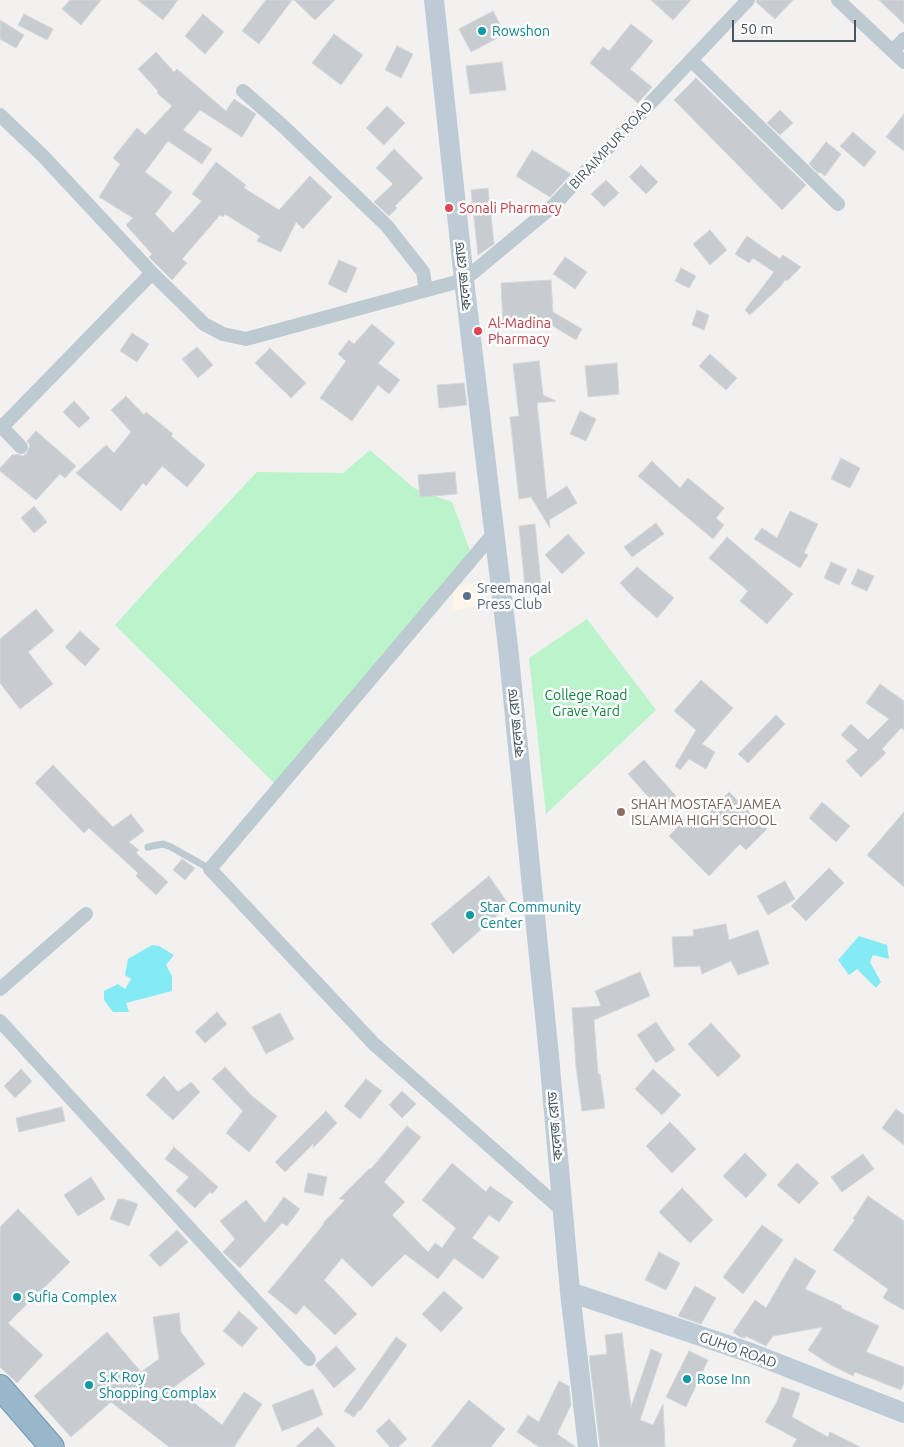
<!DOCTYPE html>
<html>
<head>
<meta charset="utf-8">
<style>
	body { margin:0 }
	#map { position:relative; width:904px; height:1447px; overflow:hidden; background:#f3f0f0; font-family:Ubuntu,sans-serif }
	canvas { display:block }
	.scale { position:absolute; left:732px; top:20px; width:124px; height:22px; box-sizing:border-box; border:2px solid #465760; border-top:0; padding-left:6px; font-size:15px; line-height:18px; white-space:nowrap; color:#465760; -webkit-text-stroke:4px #fff; paint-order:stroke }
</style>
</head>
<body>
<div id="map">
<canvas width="904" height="1447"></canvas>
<div class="scale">50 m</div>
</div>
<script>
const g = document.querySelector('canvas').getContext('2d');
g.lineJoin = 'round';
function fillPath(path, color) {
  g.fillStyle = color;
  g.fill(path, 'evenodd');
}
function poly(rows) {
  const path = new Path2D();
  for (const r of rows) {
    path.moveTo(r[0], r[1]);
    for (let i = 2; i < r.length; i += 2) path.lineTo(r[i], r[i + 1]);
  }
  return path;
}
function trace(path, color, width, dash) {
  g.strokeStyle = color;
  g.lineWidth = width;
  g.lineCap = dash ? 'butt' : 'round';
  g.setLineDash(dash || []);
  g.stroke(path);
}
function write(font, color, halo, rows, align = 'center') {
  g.font = font + ' Ubuntu,"Noto Sans Bengali",sans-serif';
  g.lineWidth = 5;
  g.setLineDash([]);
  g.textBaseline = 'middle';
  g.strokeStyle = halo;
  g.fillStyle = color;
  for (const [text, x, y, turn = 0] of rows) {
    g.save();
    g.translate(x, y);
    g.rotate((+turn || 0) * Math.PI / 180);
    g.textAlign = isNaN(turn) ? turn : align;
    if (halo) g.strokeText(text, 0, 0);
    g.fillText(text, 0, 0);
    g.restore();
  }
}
fillPath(poly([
	[478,583,482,604,452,611,454,588]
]), '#fef5e9');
fillPath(poly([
	[370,450,414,488,452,502,473,558,274,783,115,625,162,573,257,472,343,473],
	[587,619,656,710,546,814,529,658]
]), '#bbf4ca');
fillPath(poly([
	[859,936,887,945,889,959,873,955,870,962,881,982,876,988,857,969,849,975,838,960],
	[152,945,159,946,174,955,166,965,172,976,172,991,126,1003,129,1012,113,1012,104,1000,104,991,118,984,125,989,131,979,125,975,128,959]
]), '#84ebf5');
const building = poly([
	[70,0,101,0,81,25,62,9,70,0],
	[138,0,178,0,163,20,138,0],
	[266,0,292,0,259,44,242,31,266,0],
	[294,0,335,0,315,20,294,0],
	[651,0,691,0,673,20,651,0],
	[757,0,793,0,775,19,756,2,757,0],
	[879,0,904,0,904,24,879,0],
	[493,11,505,34,471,52,459,29,493,11],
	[24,14,53,29,47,40,18,25,24,14],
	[203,14,224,32,205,54,185,36,203,14],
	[0,20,24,35,16,48,0,39,0,20],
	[631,24,653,41,630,69,652,87,638,103,590,63,603,47,609,51,631,24],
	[334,34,363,55,341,85,312,63,334,34],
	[397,46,413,54,401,78,385,70,397,46],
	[156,52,174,72,177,69,226,111,234,99,256,114,242,137,200,110,183,130,212,149,202,164,168,141,145,172,172,192,155,214,173,233,202,201,192,194,216,162,246,185,244,188,279,210,310,176,332,197,303,229,296,222,281,252,257,241,260,236,225,214,223,217,220,215,182,259,187,263,172,280,149,257,152,254,126,225,133,218,99,197,120,164,113,158,137,128,145,135,172,106,157,93,158,91,138,69,156,52],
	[502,62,506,90,470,94,466,66,502,62],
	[696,78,806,185,782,210,674,100,696,78],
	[387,106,405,123,384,145,366,128,387,106],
	[780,110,793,123,780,135,767,123,780,110],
	[904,114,904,151,886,137,904,114],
	[853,132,876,152,864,167,840,146,853,132],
	[826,142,841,154,825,176,820,172,818,173,809,164,826,142],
	[394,149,423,178,395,206,397,208,389,216,374,202,393,184,376,168,394,149],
	[532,150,571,174,550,197,516,176,532,150],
	[641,165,658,182,646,194,629,177,641,165],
	[606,180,619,193,604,207,591,194,606,180],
	[488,188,494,244,478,255,471,190,488,188],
	[710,230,727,250,710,265,693,244,710,230],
	[747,236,780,259,783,255,801,267,787,281,785,280,780,287,750,315,745,310,774,272,753,258,749,263,735,254,747,236],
	[565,257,587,272,575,289,553,274,565,257],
	[339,260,357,268,346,293,328,284,339,260],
	[681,268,696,276,689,288,675,281,681,268],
	[551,280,553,312,582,329,576,340,543,320,503,322,501,283,551,280],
	[697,310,709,315,704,330,692,325,697,310],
	[372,324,395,343,378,363,400,380,389,394,378,385,352,421,320,398,346,361,338,354,349,340,354,344,372,324],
	[132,333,149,344,137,362,120,351,132,333],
	[197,347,213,365,198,378,182,359,197,347],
	[270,348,306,383,291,398,255,363,270,348],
	[710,354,737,378,726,390,699,366,710,354],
	[539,361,543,395,556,401,537,403,547,499,567,486,577,503,549,520,550,528,531,497,519,499,510,417,519,416,513,364,539,361],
	[617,363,619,394,588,397,585,366,617,363],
	[464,383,467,405,439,408,437,385,464,383],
	[126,396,144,415,146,412,173,434,171,436,205,465,187,487,162,466,146,486,143,483,121,511,76,473,106,445,114,453,131,432,111,410,126,396],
	[74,401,90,418,79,428,63,412,74,401],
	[580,411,596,419,586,441,570,434,580,411],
	[36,431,76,466,65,478,60,474,36,500,0,471,0,468,13,454,14,456,16,454,23,456,27,453,30,445,27,441,36,431],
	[841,458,860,468,850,488,831,479,841,458],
	[652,461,680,488,688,478,724,508,716,518,724,525,713,539,638,476,652,461],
	[455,472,457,494,420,497,418,475,455,472],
	[34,506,47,522,34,533,21,518,34,506],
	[790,511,818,524,804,553,808,555,800,568,754,539,762,528,777,538,790,511],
	[656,523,664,534,632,557,624,547,656,523],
	[535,524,541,585,525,587,519,526,535,524],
	[568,534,585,553,562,574,545,555,568,534],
	[727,537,793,594,767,624,740,601,748,591,709,558,727,537],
	[831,562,847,569,839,585,824,578,831,562],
	[637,567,674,598,657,618,632,596,620,583,637,567],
	[858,569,874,576,867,591,851,584,858,569],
	[36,609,54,631,28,652,53,684,20,709,0,683,0,639,36,609],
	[80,631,100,649,85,666,65,647,80,631],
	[701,680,733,708,702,744,715,752,706,769,689,759,680,770,675,766,696,730,674,711,701,680],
	[880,684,904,701,904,730,901,728,882,749,886,753,861,777,846,761,858,750,841,735,851,724,868,740,889,719,866,703,880,684],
	[776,715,785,724,748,763,738,754,776,715],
	[644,760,676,796,660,810,628,774,644,760],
	[53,765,113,827,131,814,144,831,129,842,139,850,136,853,168,882,156,895,136,876,138,873,89,828,84,833,35,783,53,765],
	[729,792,767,829,746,850,740,844,709,876,669,836,689,815,698,824,729,792],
	[822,802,850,826,836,842,809,818,822,802],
	[904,812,904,887,867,855,904,812],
	[182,859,195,868,185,880,173,870,182,859],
	[829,868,844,883,806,921,791,906,829,868],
	[489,876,509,905,453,954,431,924,489,876],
	[785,881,795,899,768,915,757,896,785,881],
	[726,924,729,940,758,930,769,964,738,975,731,961,702,974,700,966,674,967,672,937,694,936,693,930,726,924],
	[640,972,650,996,594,1020,598,1074,600,1074,605,1108,582,1111,576,1066,572,1008,601,1006,595,991,640,972],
	[217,1012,227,1024,205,1043,195,1032,217,1012],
	[280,1013,294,1039,266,1054,252,1027,280,1013],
	[656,1022,675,1050,656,1063,637,1035,656,1022],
	[711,1023,741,1056,718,1077,688,1044,711,1023],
	[225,1067,252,1096,277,1116,249,1152,226,1133,243,1111,212,1079,225,1067],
	[21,1069,32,1081,15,1098,4,1086,21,1069],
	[653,1069,681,1095,662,1115,635,1089,653,1069],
	[164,1076,178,1092,191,1082,200,1092,173,1120,146,1095,164,1076],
	[366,1079,382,1091,360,1119,344,1106,366,1079],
	[402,1091,416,1104,402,1118,389,1105,402,1091],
	[62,1107,65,1121,19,1132,16,1118,62,1107],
	[896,1109,904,1115,904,1145,882,1128,896,1109],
	[326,1111,337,1123,313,1148,314,1143,285,1172,275,1162,326,1111],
	[670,1122,696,1149,672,1173,646,1146,670,1122],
	[407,1126,421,1137,384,1182,405,1202,392,1215,428,1252,435,1243,442,1248,456,1228,422,1200,452,1163,486,1192,490,1186,513,1202,499,1222,489,1215,472,1238,499,1257,483,1279,454,1258,438,1279,405,1254,372,1287,342,1258,324,1280,357,1314,335,1335,304,1305,296,1315,268,1292,324,1224,323,1223,345,1200,339,1199,370,1168,371,1169,407,1126],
	[174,1147,218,1187,212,1194,210,1192,195,1208,176,1191,189,1177,165,1159,174,1147],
	[745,1153,767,1175,746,1198,723,1176,745,1153],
	[863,1154,874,1169,842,1192,831,1177,863,1154],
	[797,1163,819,1183,799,1204,777,1185,797,1163],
	[308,1173,327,1177,323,1196,304,1192,308,1173],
	[91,1177,105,1199,78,1216,64,1195,91,1177],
	[682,1188,713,1220,690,1243,659,1212,682,1188],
	[868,1196,904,1221,904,1310,883,1298,888,1289,833,1250,855,1220,853,1219,868,1196],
	[284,1197,300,1209,287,1226,282,1223,240,1268,223,1252,235,1239,220,1221,246,1200,265,1223,284,1197],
	[118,1199,123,1199,138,1204,129,1226,110,1219,118,1199],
	[18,1209,70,1262,8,1323,43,1355,17,1383,0,1367,0,1227,18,1209],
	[762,1225,783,1240,743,1294,723,1277,762,1225],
	[177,1230,188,1242,160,1267,149,1255,177,1230],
	[659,1252,680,1263,666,1290,645,1280,659,1252],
	[795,1258,816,1271,805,1289,842,1306,841,1308,879,1326,866,1352,904,1367,904,1383,901,1390,855,1372,853,1376,829,1364,808,1350,823,1327,773,1336,766,1346,746,1336,745,1338,740,1337,733,1332,755,1300,766,1308,795,1258],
	[695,1286,716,1298,701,1324,678,1316,695,1286],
	[444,1291,463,1308,441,1332,422,1314,444,1291],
	[239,1311,258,1328,242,1347,223,1331,239,1311],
	[179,1313,181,1332,205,1364,174,1387,222,1425,244,1392,262,1404,234,1447,169,1447,111,1402,71,1437,34,1396,107,1332,141,1372,159,1359,153,1317,179,1313],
	[622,1333,631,1407,651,1349,662,1354,640,1420,653,1425,663,1404,665,1447,600,1447,589,1356,607,1354,605,1335,622,1333],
	[396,1337,407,1345,360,1411,359,1410,354,1417,344,1411,396,1337],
	[336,1346,356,1369,334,1388,315,1365,336,1346],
	[689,1351,708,1360,686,1407,666,1397,689,1351],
	[559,1381,569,1386,571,1405,557,1434,576,1447,539,1447,517,1432,528,1415,539,1422,559,1381],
	[782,1387,800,1393,792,1417,828,1437,830,1432,860,1447,792,1447,797,1439,765,1422,777,1402,782,1387],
	[313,1389,323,1415,282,1431,272,1405,313,1389],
	[469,1400,505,1429,491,1447,431,1447,469,1400],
	[389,1419,407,1439,398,1447,390,1447,376,1431,389,1419],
	[318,1427,336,1447,296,1447,318,1427]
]);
fillPath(building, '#c7ccd0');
trace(building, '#d4d7dc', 1);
const trunk = poly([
	[0,1387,52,1447]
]);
trace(trunk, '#6e95af', 26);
trace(poly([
	[148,847,163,844,171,847,210,869]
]), '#bdcad1', 7);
trace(poly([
	[838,0,904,62],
	[893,51,904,39],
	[691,60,838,204],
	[243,91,284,127,387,226,423,272,426,290],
	[0,115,43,156,152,273,204,324,223,334,246,339,464,280,553,206,748,0],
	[0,425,21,447],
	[2,427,152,273],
	[494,533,210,869,374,1044,563,1211],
	[0,989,86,914],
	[0,1021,309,1359]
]), '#bdcad1', 14);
trace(poly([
	[434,0,464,280,508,647,549,1056,570,1292,588,1447],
	[570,1292,751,1353,904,1413]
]), '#bccbd6', 20);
trace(trunk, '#98b7ca', 24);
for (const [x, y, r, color] of [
	[482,31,5,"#0f9aa8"],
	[449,208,5,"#e0444e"],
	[478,331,5,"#e0444e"],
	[467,596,5,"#5c6f8a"],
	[621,812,5,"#8d6e63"],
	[470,915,5,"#0f9aa8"],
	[17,1297,5,"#0f9aa8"],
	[687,1379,5,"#0f9aa8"],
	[89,1385,5,"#0f9aa8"]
]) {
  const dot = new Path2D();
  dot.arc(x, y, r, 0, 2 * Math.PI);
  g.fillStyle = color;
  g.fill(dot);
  trace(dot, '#fff', 2);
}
write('14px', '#0d838f', '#fff', [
	["Rowshon",492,31],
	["Star Community",480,907],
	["Center",480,923],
	["Sufia Complex",27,1297],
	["S.K Roy",99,1377],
	["Shopping Complax",99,1393],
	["Rose Inn",697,1379]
], 'left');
write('14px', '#465760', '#fff', [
	["BIRAIMPUR ROAD",611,145,-47],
	["কলেজ রোড",463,276,-96],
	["কলেজ রোড",516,723,-96],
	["কলেজ রোড",555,1126,-95],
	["GUHO ROAD",738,1350,20]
]);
write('14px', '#be3a42', '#fff', [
	["Sonali Pharmacy",459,208],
	["Al-Madina",488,323],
	["Pharmacy",488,339]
], 'left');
write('14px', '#4e5e75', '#fff', [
	["Sreemangal",477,588],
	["Press Club",477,604]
], 'left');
write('14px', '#0e843b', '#fff', [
	["College Road",586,695],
	["Grave Yard",586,711]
]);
write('14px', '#785e54', '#fff', [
	["SHAH MOSTAFA JAMEA",631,804],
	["ISLAMIA HIGH SCHOOL",631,820]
], 'left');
</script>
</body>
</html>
